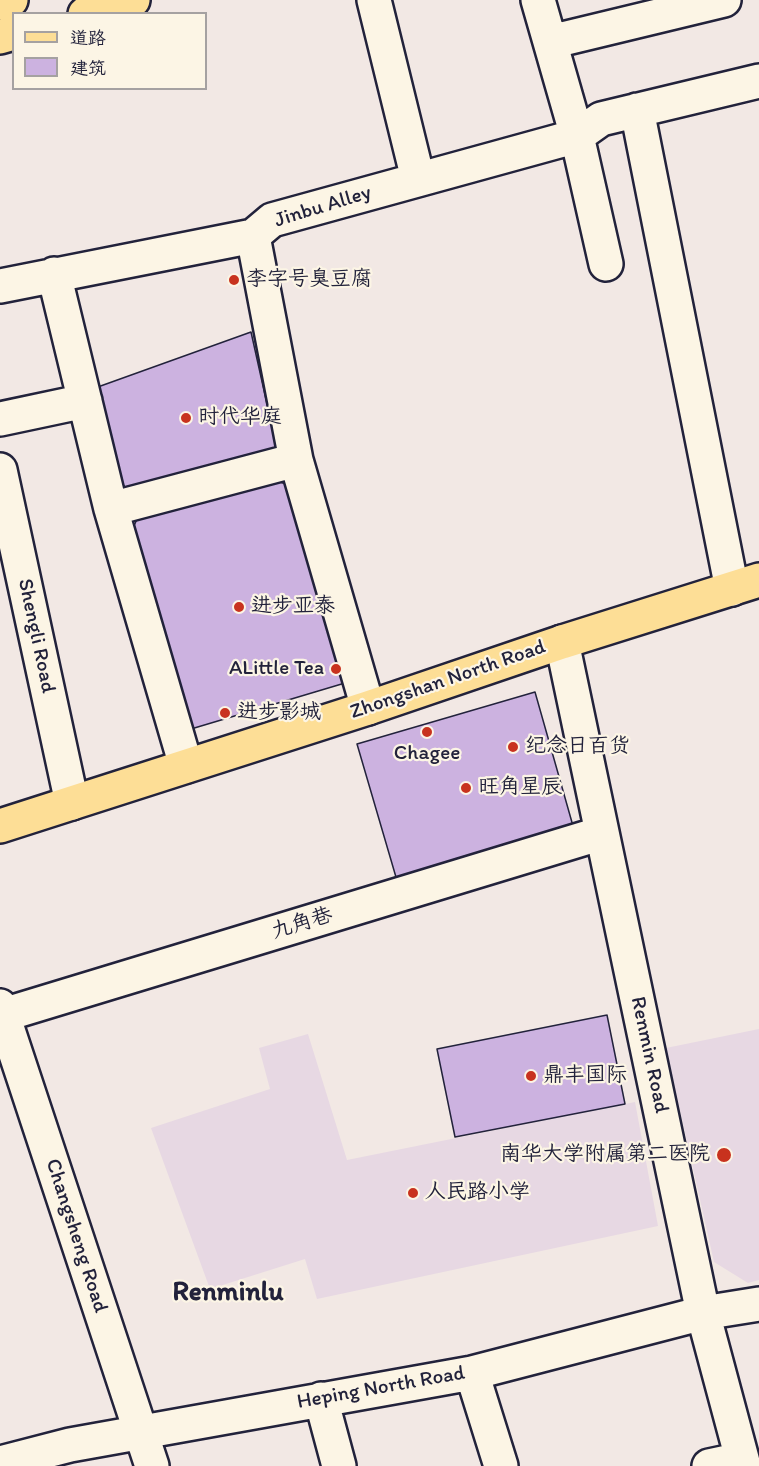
<!DOCTYPE html>
<html>
<head>
<meta charset="utf-8">
<style>
	body { margin:0 }
	#map { position:relative; width:759px; height:1466px; overflow:hidden; background:#f2e8e4; font-family:Itim,"LXGW WenKai TC",sans-serif }
	canvas { display:block }
	.legend { position:absolute; left:12px; top:12px; width:195px; height:78px; box-sizing:border-box; background:#fcf5e5; border:2px solid #a5a1a1; margin:0; padding:8px 10px; list-style:none; font-size:18px; color:#22223b }
	.legend li { display:flex; align-items:center; gap:12px; height:30px }
	.legend b { width:30px; border:2px solid #a5a1a1 }
</style>
</head>
<body>
<div id="map">
<canvas width="759" height="1466"></canvas>
<ul class="legend">
<li><b style="height:8px;background:#fdde96"></b>道路</li>
<li><b style="height:16px;background:#ccb2e0"></b>建筑</li>
</ul>
</div>
<script>
const g = document.querySelector('canvas').getContext('2d');
g.lineJoin = 'round';
function fillPath(path, color) {
  g.fillStyle = color;
  g.fill(path, 'evenodd');
}
function poly(rows) {
  const path = new Path2D();
  for (const r of rows) {
    path.moveTo(r[0], r[1]);
    for (let i = 2; i < r.length; i += 2) path.lineTo(r[i], r[i + 1]);
  }
  return path;
}
function trace(path, color, width, dash) {
  g.strokeStyle = color;
  g.lineWidth = width;
  g.lineCap = dash ? 'butt' : 'round';
  g.setLineDash(dash || []);
  g.stroke(path);
}
function write(font, color, halo, rows, align = 'center') {
  g.font = font + ' Itim,"LXGW WenKai TC",sans-serif';
  g.lineWidth = 4.5;
  g.setLineDash([]);
  g.textBaseline = 'middle';
  g.strokeStyle = halo;
  g.fillStyle = color;
  for (const [text, x, y, turn = 0] of rows) {
    g.save();
    g.translate(x, y);
    g.rotate((+turn || 0) * Math.PI / 180);
    g.textAlign = isNaN(turn) ? turn : align;
    if (halo) g.strokeText(text, 0, 0);
    g.fillText(text, 0, 0);
    g.restore();
  }
}
fillPath(poly([
	[759,1029,759,1280,748,1283,714,1262,666,1048],
	[308,1034,347,1160,635,1102,658,1226,317,1299,305,1259,210,1289,151,1128,270,1089,259,1048]
]), '#e7d8e3');
const building = poly([
	[251,332,277,449,122,490,95,388,251,332],
	[274,480,286,484,345,683,191,729,132,530,138,517,274,480],
	[535,692,575,833,398,884,357,744,535,692],
	[607,1015,625,1104,455,1137,437,1049,607,1015]
]);
fillPath(building, '#ccb2e0');
trace(building, '#22223b', 1.5);
const minor = poly([
	[374,0,418,179],
	[538,0,577,136,606,264],
	[550,42,724,0],
	[637,110,732,589],
	[54,274,111,509,186,766],
	[0,286,253,236],
	[0,419,85,401],
	[0,470,72,803],
	[111,509,296,460],
	[562,642,703,1313,744,1466],
	[368,708,296,460,253,236,272,220,577,136,601,119,759,81],
	[0,1006,152,1466],
	[3,1015,602,833],
	[472,1373,501,1466],
	[321,1399,339,1466],
	[0,1463,70,1445,472,1373,703,1313,759,1304],
	[709,1466,742,1459]
]);
const major = poly([
	[0,3,11,0],
	[85,14,133,0],
	[0,37,14,33],
	[0,826,368,708,562,642,759,580]
]);
trace(minor, '#22223b', 38);
trace(major, '#22223b', 38);
trace(minor, '#fcf5e5', 33);
trace(major, '#fdde96', 33);
for (const [x, y, r, color] of [
	[234,280,6,"#c8321e"],
	[186,418,6,"#c8321e"],
	[239,607,6,"#c8321e"],
	[336,669,6,"#c8321e"],
	[225,713,6,"#c8321e"],
	[427,732,6,"#c8321e"],
	[513,747,6,"#c8321e"],
	[466,788,6,"#c8321e"],
	[531,1076,6,"#c8321e"],
	[724,1155,8,"#c8321e"],
	[413,1193,6,"#c8321e"]
]) {
  const dot = new Path2D();
  dot.arc(x, y, r, 0, 2 * Math.PI);
  g.fillStyle = color;
  g.fill(dot);
  trace(dot, '#fcf5e5', 2);
}
write('21px', '#22223b', '#fcf5e5', [
	["Jinbu Alley",323,207,-17],
	["Shengli Road",36,636,78],
	["Zhongshan North Road",448,680,-19],
	["九角巷",302,924,-17],
	["Renmin Road",649,1055,78],
	["Changsheng Road",76,1236,72],
	["Heping North Road",381,1388,-10]
]);
write('21px', '#22223b', '#fcf5e5', [
	["李字号臭豆腐",246,280],
	["时代华庭",198,418],
	["进步亚泰",251,607],
	["ALittle Tea",324,669,"right"],
	["进步影城",237,713],
	["纪念日百货",525,747],
	["Chagee",427,754,"center"],
	["旺角星辰",478,788],
	["鼎丰国际",543,1076],
	["南华大学附属第二医院",710,1155,"right"],
	["人民路小学",425,1193]
], 'left');
write('bold 27px', '#22223b', '#fcf5e5', [
	["Renminlu",228,1293]
]);
</script>
</body>
</html>
